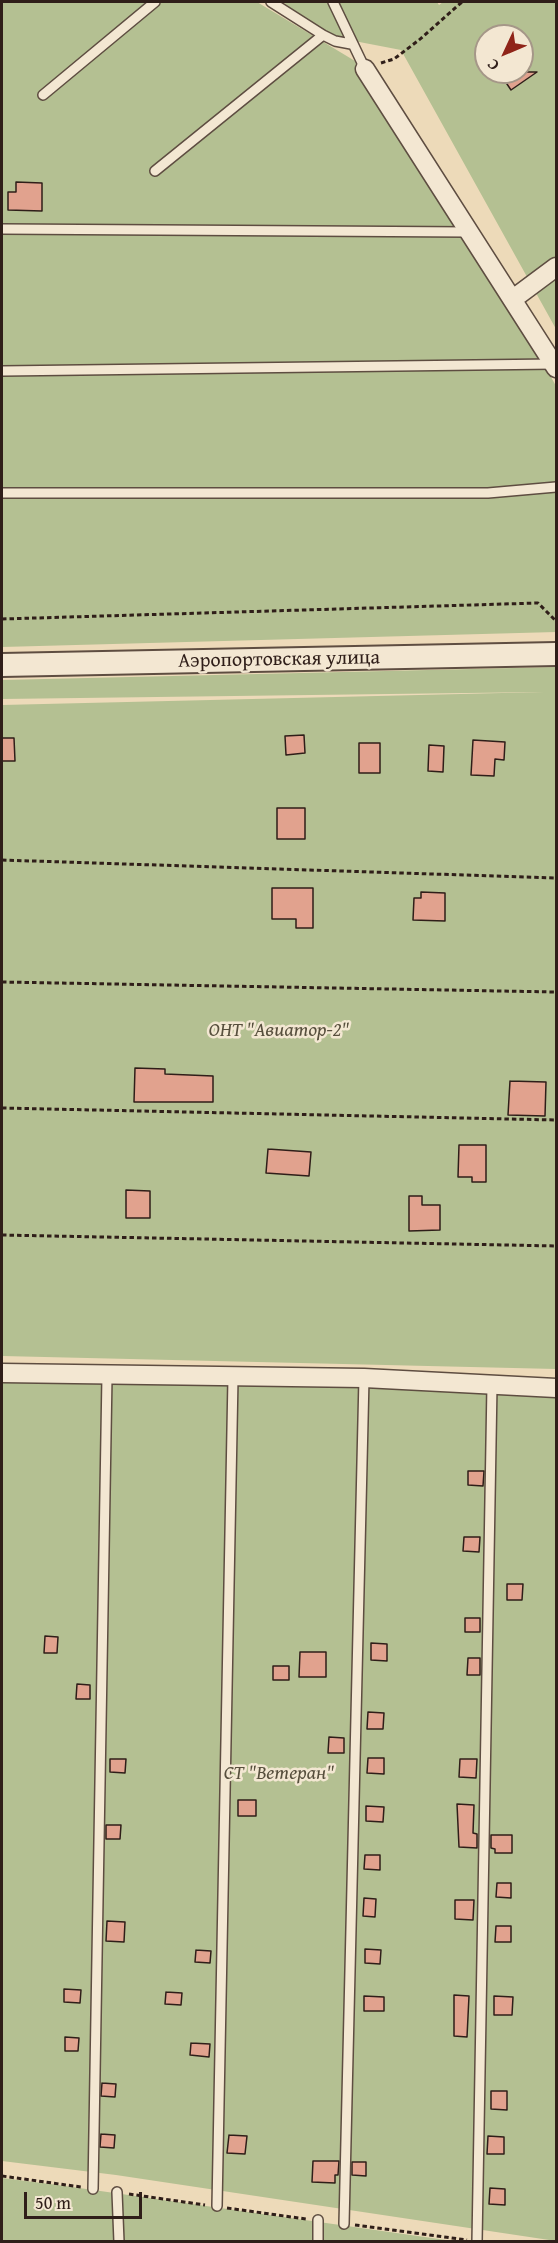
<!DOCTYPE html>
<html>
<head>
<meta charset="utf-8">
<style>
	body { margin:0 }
	#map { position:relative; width:558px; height:2243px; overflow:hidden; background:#eddab9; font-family:"Gentium Book Plus",serif }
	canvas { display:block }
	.frame { position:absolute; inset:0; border:3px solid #2f1e19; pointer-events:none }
	.north { position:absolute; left:474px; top:24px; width:60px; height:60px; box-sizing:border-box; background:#f3e7d2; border:2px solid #a59788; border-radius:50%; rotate:226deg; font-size:16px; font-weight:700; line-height:24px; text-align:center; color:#2f1e19 }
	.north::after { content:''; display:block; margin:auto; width:21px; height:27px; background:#8f2418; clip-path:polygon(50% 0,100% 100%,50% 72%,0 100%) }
	.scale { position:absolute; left:24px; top:2192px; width:118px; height:27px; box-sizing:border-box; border:3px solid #2f1e19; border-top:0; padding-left:8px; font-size:18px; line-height:21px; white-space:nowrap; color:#2f1e19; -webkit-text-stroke:4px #f3e7d2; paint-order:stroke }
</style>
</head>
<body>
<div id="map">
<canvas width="558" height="2243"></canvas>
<div class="frame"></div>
<div class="north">С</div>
<div class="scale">50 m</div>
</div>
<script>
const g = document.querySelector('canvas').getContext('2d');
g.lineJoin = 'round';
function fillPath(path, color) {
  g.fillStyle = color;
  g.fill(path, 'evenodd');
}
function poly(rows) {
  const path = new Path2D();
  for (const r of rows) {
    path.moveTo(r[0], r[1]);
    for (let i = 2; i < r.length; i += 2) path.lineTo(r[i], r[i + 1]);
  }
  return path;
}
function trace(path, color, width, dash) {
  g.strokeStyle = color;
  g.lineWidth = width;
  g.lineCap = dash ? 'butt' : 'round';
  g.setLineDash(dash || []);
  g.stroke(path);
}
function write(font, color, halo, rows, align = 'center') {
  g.font = font + ' "Gentium Book Plus",serif';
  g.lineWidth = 5;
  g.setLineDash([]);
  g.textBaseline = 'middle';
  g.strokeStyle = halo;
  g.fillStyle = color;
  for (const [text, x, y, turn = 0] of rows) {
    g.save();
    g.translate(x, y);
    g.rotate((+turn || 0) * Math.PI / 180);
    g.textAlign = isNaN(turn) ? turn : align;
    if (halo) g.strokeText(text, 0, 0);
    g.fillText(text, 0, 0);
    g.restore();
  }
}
fillPath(poly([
	[2,2,257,2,355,61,388,106,394,95,556,386,556,632,2,647],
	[283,2,437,2,439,5,443,2,556,2,556,329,401,50,323,35],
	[486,36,522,36,522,72,486,72],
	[556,667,556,1369,2,1356,2,705,544,692,2,699,2,680],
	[2,1375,556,1387,556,2241,116,2175,2,2161],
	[2,2178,58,2185,453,2241,2,2241]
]), '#b4c092');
const building = poly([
	[499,72,537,72,511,90,499,72],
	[16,182,42,183,42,211,8,210,8,192,16,192,16,182],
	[304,735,305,753,286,755,285,736,304,735],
	[2,738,14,738,15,761,2,761,2,738],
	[473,740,505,742,504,760,495,759,494,776,471,775,473,740],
	[359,743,380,743,380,773,359,773,359,743],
	[429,745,444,746,443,772,428,771,429,745],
	[277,808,305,808,305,839,277,839,277,808],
	[272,888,313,888,313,928,296,928,296,919,272,919,272,888],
	[421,892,445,893,445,921,413,920,414,898,421,898,421,892],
	[135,1068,165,1069,165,1074,213,1076,213,1102,134,1102,135,1068],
	[510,1081,546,1082,545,1116,508,1115,510,1081],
	[459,1145,486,1145,486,1182,472,1182,472,1177,458,1177,459,1145],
	[268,1149,311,1152,309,1176,266,1173,268,1149],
	[126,1190,150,1191,150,1218,126,1218,126,1190],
	[409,1196,422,1196,422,1205,440,1205,440,1230,409,1231,409,1196],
	[468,1471,484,1471,483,1486,468,1485,468,1471],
	[464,1537,480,1537,479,1552,463,1551,464,1537],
	[507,1584,523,1584,522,1600,507,1600,507,1584],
	[465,1618,480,1618,480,1632,465,1632,465,1618],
	[45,1636,58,1637,57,1653,44,1653,45,1636],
	[371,1643,387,1644,387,1661,371,1660,371,1643],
	[300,1652,326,1652,326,1677,299,1677,300,1652],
	[468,1658,480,1658,480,1675,467,1675,468,1658],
	[273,1666,289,1666,289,1680,273,1680,273,1666],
	[77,1684,90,1685,90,1699,76,1699,77,1684],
	[368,1712,384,1713,383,1729,367,1729,368,1712],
	[329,1737,344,1738,344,1753,328,1753,329,1737],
	[368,1758,384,1758,384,1774,367,1773,368,1758],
	[110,1759,126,1759,125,1773,110,1772,110,1759],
	[460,1759,477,1759,476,1778,459,1777,460,1759],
	[238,1800,256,1800,256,1816,238,1816,238,1800],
	[457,1804,474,1805,473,1833,477,1834,477,1848,459,1847,457,1804],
	[366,1806,384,1807,383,1822,366,1821,366,1806],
	[106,1825,121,1825,120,1839,106,1839,106,1825],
	[491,1835,512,1835,512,1853,495,1853,495,1849,491,1848,491,1835],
	[365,1855,380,1855,380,1870,364,1869,365,1855],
	[497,1883,511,1883,511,1898,496,1897,497,1883],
	[364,1898,376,1899,375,1917,363,1916,364,1898],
	[455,1900,474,1900,473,1920,455,1919,455,1900],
	[107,1921,125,1922,124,1942,106,1941,107,1921],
	[496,1926,511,1926,511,1942,495,1942,496,1926],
	[365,1949,381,1950,380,1964,365,1963,365,1949],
	[196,1950,211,1951,210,1963,195,1962,196,1950],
	[64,1989,81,1990,80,2003,64,2002,64,1989],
	[166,1992,182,1993,181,2005,165,2004,166,1992],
	[454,1995,469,1996,467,2037,454,2036,454,1995],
	[364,1996,384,1997,384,2011,364,2011,364,1996],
	[494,1996,513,1997,512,2015,494,2015,494,1996],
	[65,2037,79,2038,78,2051,65,2051,65,2037],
	[191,2043,210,2044,209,2057,190,2055,191,2043],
	[102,2083,116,2084,115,2097,101,2096,102,2083],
	[491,2091,507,2091,507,2110,491,2109,491,2091],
	[101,2134,115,2135,114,2148,100,2147,101,2134],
	[229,2135,247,2136,245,2154,227,2153,229,2135],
	[488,2136,504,2137,504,2154,487,2154,488,2136],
	[313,2161,339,2161,338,2175,335,2175,335,2183,312,2182,313,2161],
	[352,2162,366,2162,366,2176,352,2175,352,2162],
	[490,2188,505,2189,505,2205,489,2204,490,2188]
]);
fillPath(building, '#e1a28e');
trace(building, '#2f1e19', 1.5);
const service = poly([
	[271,2,323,35,335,41,351,44],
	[333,2,365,69],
	[43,95,155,2],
	[155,171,323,35],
	[2,229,469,232],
	[2,371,554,364],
	[2,493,488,493,556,487],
	[93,2189,107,1376],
	[117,2192,119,2242],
	[217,2206,233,1378],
	[344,2224,364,1378],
	[318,2242,318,2220],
	[477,2242,492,1385]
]);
const minor = poly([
	[365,69,556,368],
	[513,299,556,267],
	[2,1373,364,1378,556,1388]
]);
const tertiary = poly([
	[2,665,556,654]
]);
trace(service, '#5e4d41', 12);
trace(minor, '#5e4d41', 21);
trace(tertiary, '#5e4d41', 26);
trace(poly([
	[381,63,394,59,419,40,462,2],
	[2,619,538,603,556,621],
	[2,860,556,878],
	[2,982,556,992],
	[2,1108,556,1120],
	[2,1235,556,1246],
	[2,2176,81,2187],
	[129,2194,205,2205],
	[227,2208,306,2219],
	[355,2225,467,2240]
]), '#2f1e19', 3, [4.5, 3]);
trace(service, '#f3e7d2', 9);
trace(minor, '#f3e7d2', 18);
trace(tertiary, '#f3e7d2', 22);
write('20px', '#2f1e19', '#f3e7d2', [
	["Аэропортовская улица",279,660,-1]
]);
write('italic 20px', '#574f3d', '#f3e7d2', [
	["ОНТ \"Авиатор-2\"",279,1031],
	["СТ \"Ветеран\"",279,1774]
]);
</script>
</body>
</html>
